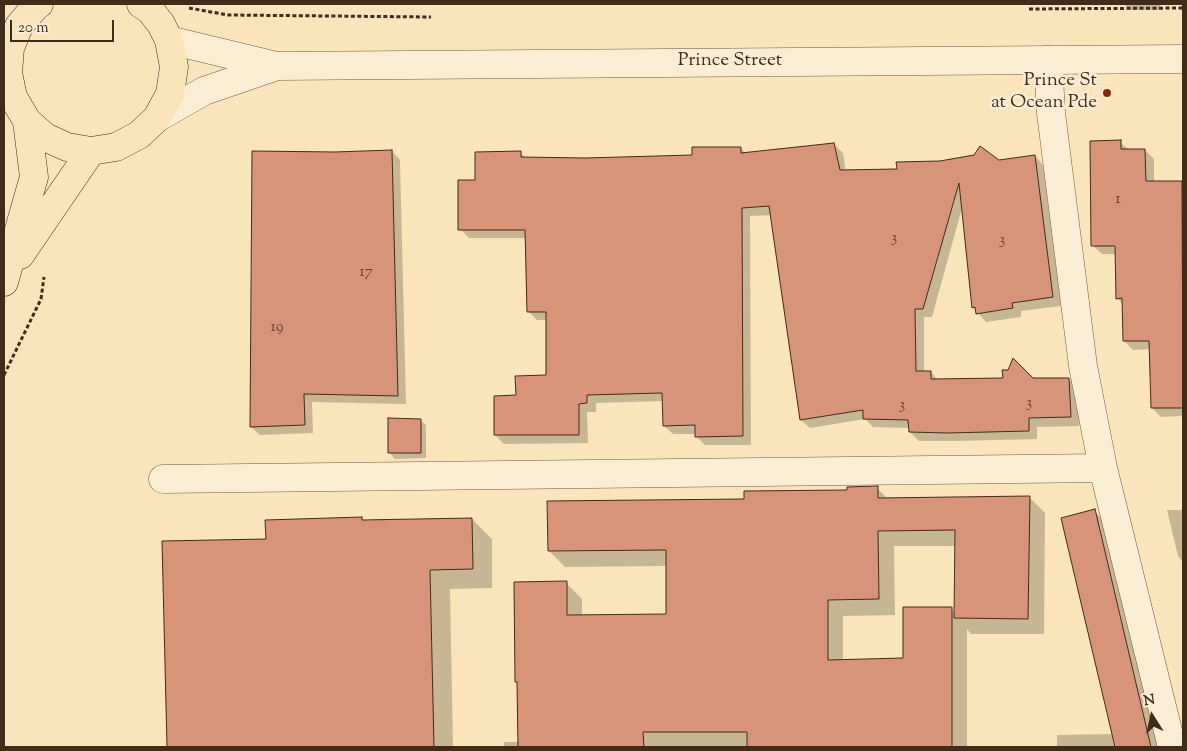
<!DOCTYPE html>
<html>
<head>
<meta charset="utf-8">
<style>
	body { margin:0 }
	#map { position:relative; width:1187px; height:751px; overflow:hidden; background:#f9e4bc; font-family:"Sorts Mill Goudy",serif }
	canvas { display:block }
	.frame { position:absolute; inset:0; border:5px solid #432b1a; pointer-events:none }
	.north { position:absolute; left:1127px; top:691px; width:50px; height:50px; -webkit-text-stroke:4px #fbedd3; paint-order:stroke; rotate:350deg; font-size:14px; font-weight:700; line-height:20px; text-align:center; color:#432b1a }
	.north::after { content:''; display:block; margin:auto; width:18px; height:22px; background:#432b1a; clip-path:polygon(50% 0,100% 100%,50% 72%,0 100%) }
	.scale { position:absolute; left:10px; top:20px; width:104px; height:22px; box-sizing:border-box; border:2px solid #432b1a; border-top:0; padding-left:6px; font-size:15px; line-height:18px; white-space:nowrap; color:#432b1a; -webkit-text-stroke:4px #fbedd3; paint-order:stroke }
</style>
</head>
<body>
<div id="map">
<canvas width="1187" height="751"></canvas>
<div class="frame"></div>
<div class="north">N</div>
<div class="scale">20 m</div>
</div>
<script>
const g = document.querySelector('canvas').getContext('2d');
g.lineJoin = 'round';
function fillPath(path, color) {
  g.fillStyle = color;
  g.fill(path, 'evenodd');
}
function poly(rows) {
  const path = new Path2D();
  for (const r of rows) {
    path.moveTo(r[0], r[1]);
    for (let i = 2; i < r.length; i += 2) path.lineTo(r[i], r[i + 1]);
  }
  return path;
}
function trace(path, color, width, dash) {
  g.strokeStyle = color;
  g.lineWidth = width;
  g.lineCap = dash ? 'butt' : 'round';
  g.setLineDash(dash || []);
  g.stroke(path);
}
function write(font, color, halo, rows, align = 'center') {
  g.font = font + ' "Sorts Mill Goudy",serif';
  g.lineWidth = 5;
  g.setLineDash([]);
  g.textBaseline = 'middle';
  g.strokeStyle = halo;
  g.fillStyle = color;
  for (const [text, x, y, turn = 0] of rows) {
    g.save();
    g.translate(x, y);
    g.rotate((+turn || 0) * Math.PI / 180);
    g.textAlign = isNaN(turn) ? turn : align;
    if (halo) g.strokeText(text, 0, 0);
    g.fillText(text, 0, 0);
    g.restore();
  }
}
fillPath(poly([
	[351,4,426,4,352,5],
	[1124,4,1160,4,1161,10,1130,10],
	[1120,142,1129,150,1145,150,1154,159,1154,182,1183,182,1183,416,1161,417,1152,408,1151,349,1133,350,1124,341,1124,305,1117,298,1116,254,1102,254,1092,245],
	[834,144,843,153,846,172,898,171,998,162,1035,156,1043,165,1061,306,1021,311,1021,317,986,322,973,307,962,208,932,317,924,317,924,372,931,372,938,380,1069,379,1078,388,1079,426,1037,427,1037,439,957,441,919,441,910,432,910,428,873,427,865,419,810,428,801,420,772,215,750,216,751,445,705,445,696,436,696,434,673,434,664,426,664,401,596,403,596,412,587,412,588,443,504,444,495,435,548,377,547,320,537,320,528,311,527,238,469,238,460,229,476,181,520,152,526,159,585,160,694,156,741,148,746,154],
	[392,151,400,160,406,404,312,402,313,433,260,435,251,427,335,153],
	[420,420,426,425,426,458,395,459,390,453],
	[877,488,889,500,1029,497,1045,513,1044,634,971,634,967,629,967,747,504,747,504,742,519,742,518,683,516,681,566,583,582,599,582,616,667,616,667,566,565,567,549,551,745,500],
	[894,546,956,546,955,613,951,608,904,659,843,661,843,616,895,615],
	[1167,510,1183,510,1183,562,1178,556],
	[1094,511,1108,525,1162,747,1057,747,1057,735,1113,734],
	[361,518,364,521,472,519,492,539,492,588,450,589,453,747,168,747,163,543,267,540]
]), '#0003');
const building = poly([
	[1121,140,1121,149,1145,149,1146,181,1182,181,1183,408,1151,408,1149,341,1123,341,1122,298,1116,299,1115,246,1091,246,1090,141,1121,140],
	[834,143,840,170,897,169,896,162,940,161,974,155,980,146,999,160,1035,155,1053,297,1012,303,1013,308,976,314,975,307,972,308,959,183,923,309,915,309,916,371,931,371,931,379,1003,378,1002,370,1008,370,1013,358,1033,378,1069,378,1071,417,1029,418,1029,431,947,433,909,432,908,420,863,419,863,410,800,420,769,206,742,208,743,436,695,437,695,425,663,426,662,393,587,395,587,403,579,404,579,435,494,435,494,396,516,395,515,376,546,375,546,312,527,312,525,230,458,230,458,180,475,180,475,152,521,151,521,157,585,158,692,155,692,147,741,147,741,153,834,143],
	[392,150,398,396,304,394,305,425,250,427,252,151,335,152,392,150],
	[388,418,421,419,421,453,388,453,388,418],
	[878,486,878,498,1030,496,1028,619,954,618,955,530,878,531,879,599,828,600,828,660,903,658,903,607,952,607,952,747,747,747,747,732,643,732,644,747,518,747,517,682,515,682,514,582,567,581,567,615,666,614,666,550,548,551,547,501,744,499,744,491,847,490,847,487,878,486],
	[1095,509,1151,747,1115,747,1061,518,1095,509],
	[362,517,362,520,472,518,473,569,430,570,434,747,167,747,162,541,266,539,265,520,362,517]
]);
fillPath(building, '#d8937b');
trace(building, '#432b1a', 1);
const minor = poly([
	[169,40,277,66,1183,59],
	[1048,60,1051,113,1083,366,1103,468,1172,747],
	[157,118,204,91,277,66],
	[163,479,1103,468]
]);
const major = poly([
	[39,4,35,7,19,26,10,48,8,73,13,97,27,121,45,137,67,147,91,151,116,147,139,135,157,118,170,94,174,67,169,40,161,24,150,10,141,4],
	[20,255,91,151],
	[4,282,34,177,27,121]
]);
trace(minor, '#705942', 29);
trace(major, '#432b1a', 29);
trace(poly([
	[189,8,228,15,431,17],
	[1029,9,1183,8],
	[4,375,41,299,44,277]
]), '#432b1a', 3, [4, 2.5]);
trace(minor, '#fbedd3', 28);
trace(major, '#f9e4bc', 28);
for (const [x, y, r, color] of [
	[1107,93,5,"#8f2418"]
]) {
  const dot = new Path2D();
  dot.arc(x, y, r, 0, 2 * Math.PI);
  g.fillStyle = color;
  g.fill(dot);
  trace(dot, '#fbedd3', 2);
}
write('16px', '#684532', null, [
	["1",1118,200],
	["3",894,239],
	["3",1002,241],
	["17",366,273],
	["19",277,328],
	["3",1029,404],
	["3",902,406]
]);
write('19px', '#432b1a', '#fbedd3', [
	["Prince Street",730,62]
]);
write('19px', '#432b1a', '#fbedd3', [
	["Prince St",1097,82],
	["at Ocean Pde",1097,104]
], 'right');
</script>
</body>
</html>
